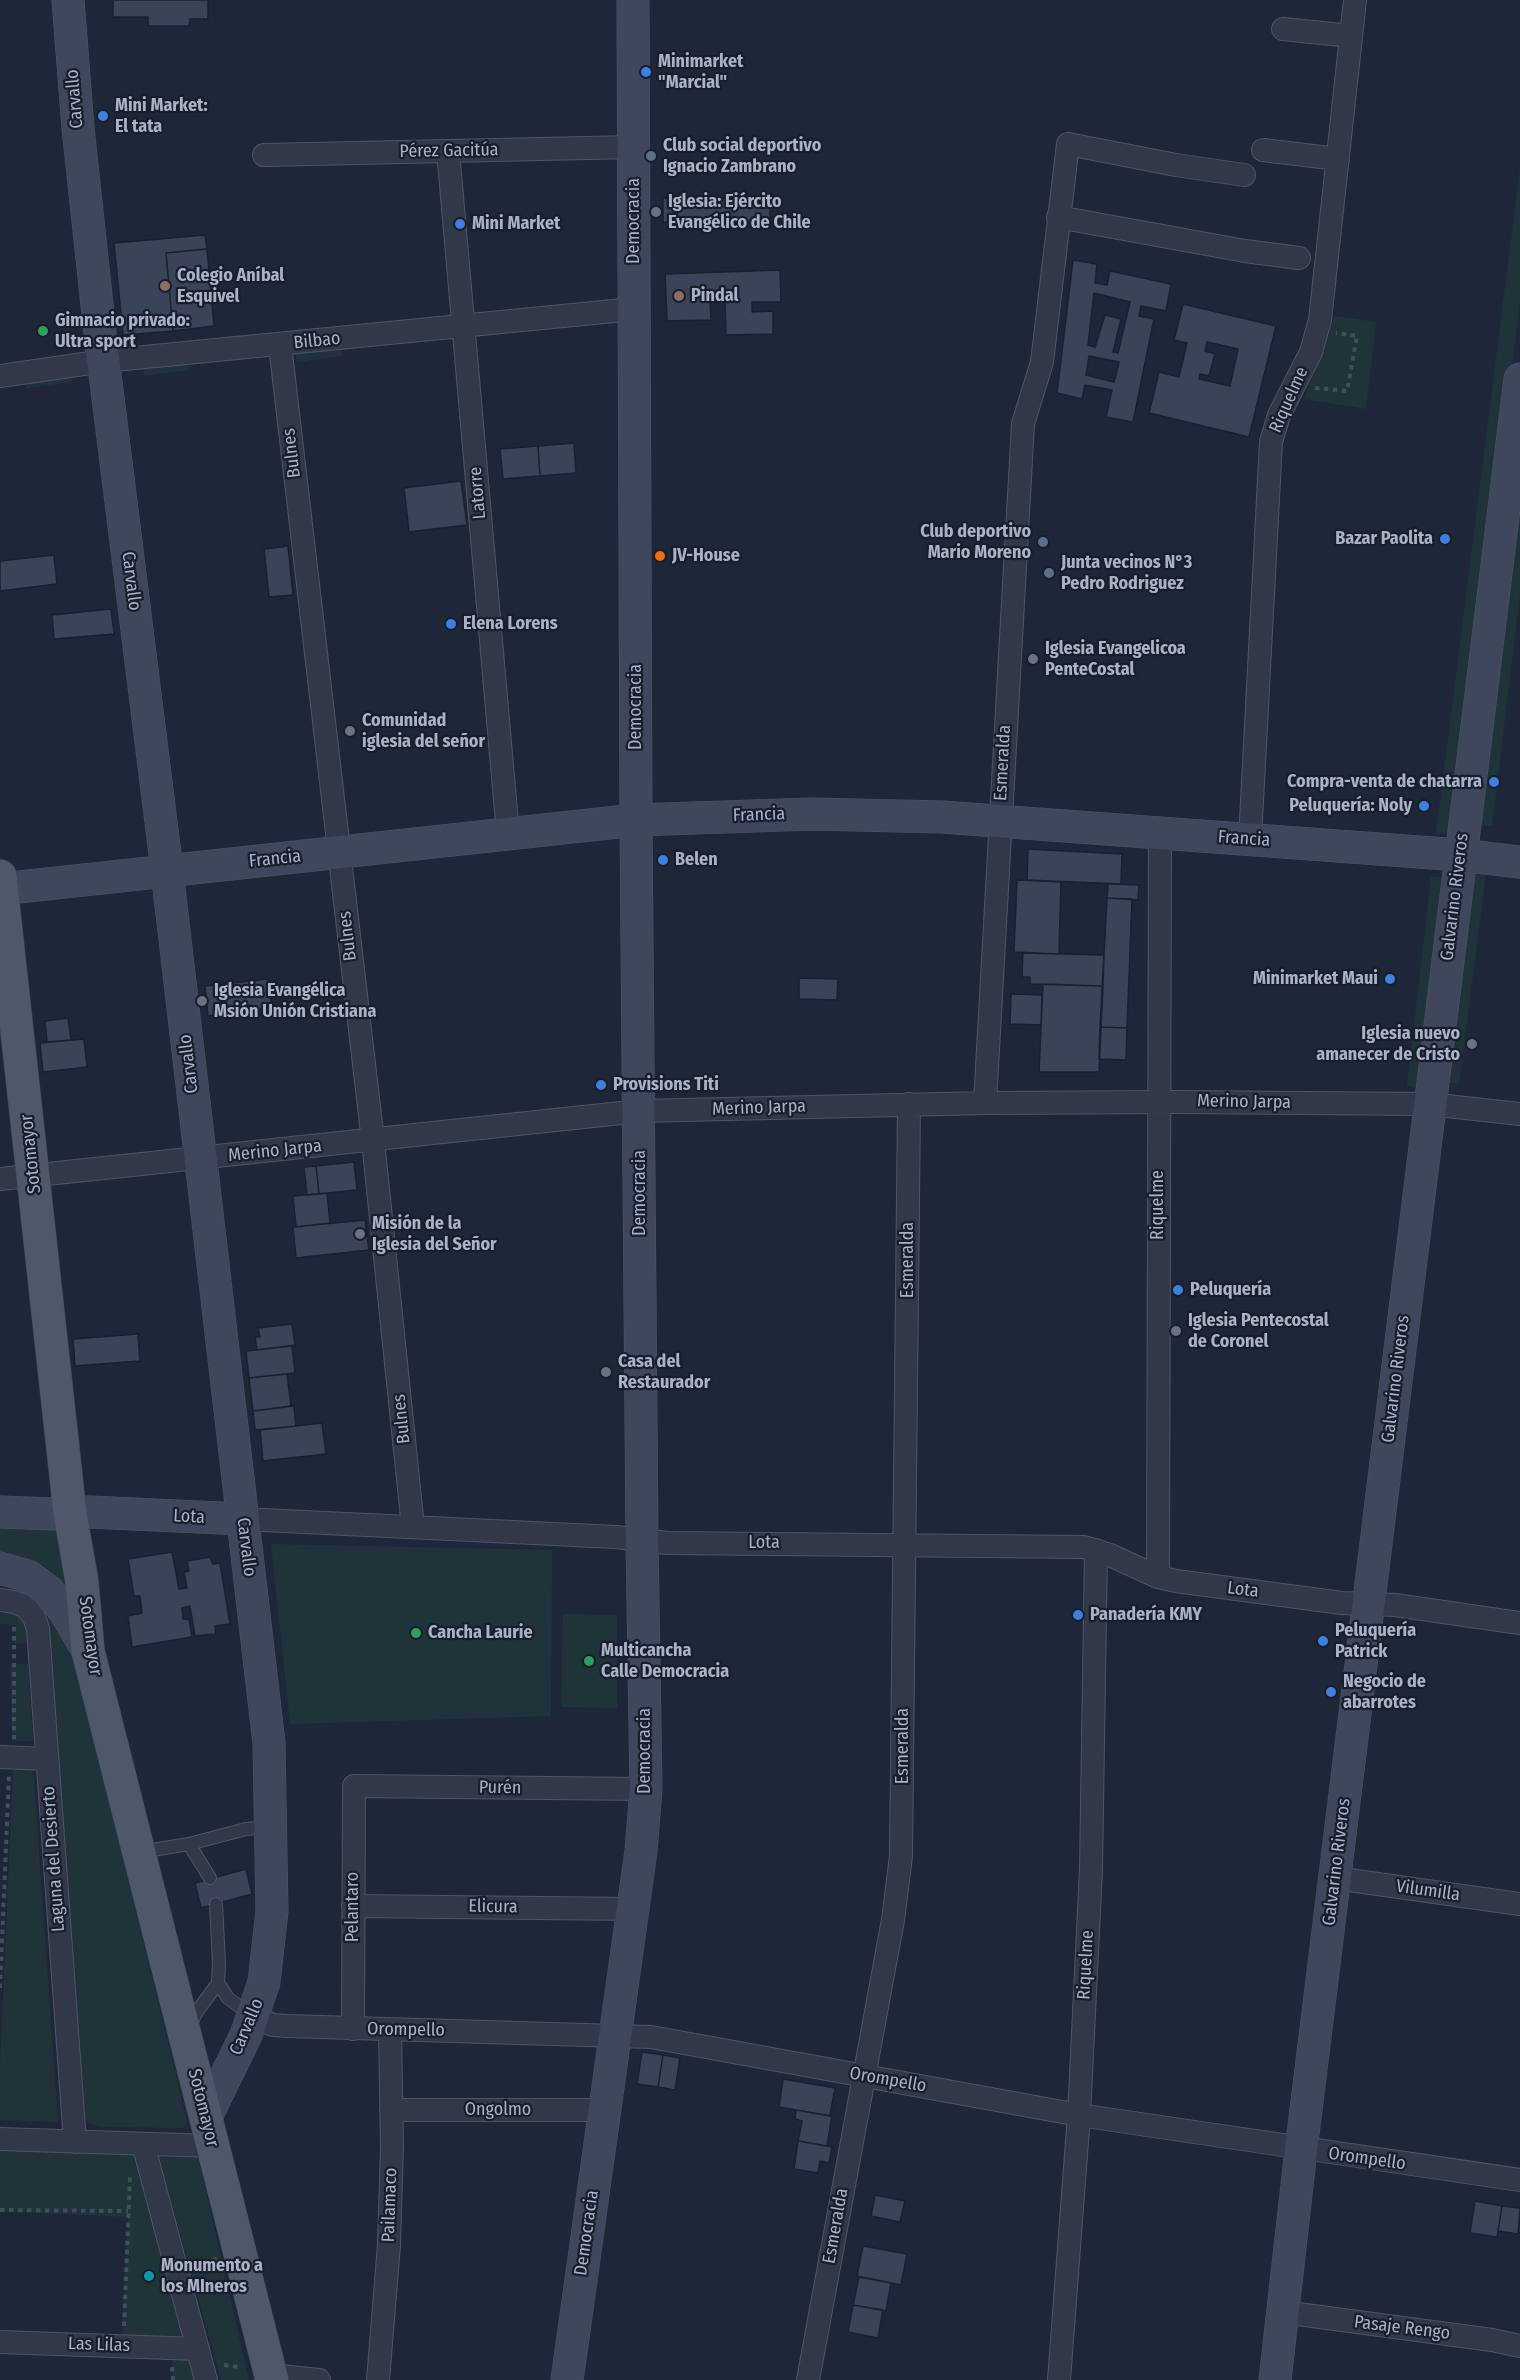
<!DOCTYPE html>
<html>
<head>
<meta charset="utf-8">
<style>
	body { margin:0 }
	canvas { display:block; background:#1d2737 }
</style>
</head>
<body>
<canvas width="1520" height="2380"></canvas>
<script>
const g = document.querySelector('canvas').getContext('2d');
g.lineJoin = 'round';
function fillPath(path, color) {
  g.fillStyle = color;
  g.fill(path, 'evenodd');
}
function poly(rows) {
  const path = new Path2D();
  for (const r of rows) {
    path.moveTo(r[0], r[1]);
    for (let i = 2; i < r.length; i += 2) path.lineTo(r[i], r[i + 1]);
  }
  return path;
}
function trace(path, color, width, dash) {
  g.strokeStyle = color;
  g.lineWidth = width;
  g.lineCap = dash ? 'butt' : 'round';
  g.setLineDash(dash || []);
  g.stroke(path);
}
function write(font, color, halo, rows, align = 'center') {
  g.font = font + ' "Fira Sans Condensed",sans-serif';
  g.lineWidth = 4.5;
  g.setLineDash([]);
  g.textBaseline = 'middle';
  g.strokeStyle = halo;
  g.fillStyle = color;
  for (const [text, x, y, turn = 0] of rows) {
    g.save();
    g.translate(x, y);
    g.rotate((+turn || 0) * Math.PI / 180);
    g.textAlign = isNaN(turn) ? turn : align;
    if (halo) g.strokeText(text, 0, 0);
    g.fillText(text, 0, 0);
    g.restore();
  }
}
fillPath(poly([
	[1520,169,1520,302,1453,835,1436,833],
	[1334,316,1376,322,1366,409,1304,399,1328,338],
	[341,347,342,356,297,362,295,353],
	[188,361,189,370,144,376,143,367],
	[71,374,72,382,27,388,25,380],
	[1520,466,1520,594,1492,826,1474,824],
	[1469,873,1486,874,1459,1084,1444,1082],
	[1431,877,1449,878,1422,1088,1407,1086],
	[0,1523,55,1525,75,1595,0,1555],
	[271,1544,552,1550,551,1716,290,1724],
	[0,1580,28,1585,70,1641,187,2121,183,2128,101,2127,89,2123,84,2118,37,1604,22,1590,12,1586,0,1586],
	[0,1609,15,1610,27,1623,27,1643,15,1644,16,1625,0,1624],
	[563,1614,617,1615,617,1708,561,1707],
	[10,1664,28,1664,33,1741,12,1741],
	[13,1768,33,1768,58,2122,0,2120,0,2067],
	[195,2144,249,2380,221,2380,157,2151],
	[0,2150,134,2155,143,2159,188,2337,122,2335,128,2217,0,2211],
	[172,2357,197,2357,203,2380,173,2380]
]), '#1f3438');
const building = poly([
	[113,0,208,0,208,19,190,19,189,26,148,26,148,17,113,17,113,0],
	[663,198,770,199,770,223,663,222,663,198],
	[205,235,207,249,166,253,173,331,123,335,114,243,205,235],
	[207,249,214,326,173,331,166,253,207,249],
	[1073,260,1097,264,1095,283,1107,285,1110,271,1171,284,1166,311,1141,306,1139,316,1154,319,1133,422,1106,417,1112,390,1085,385,1082,399,1057,393,1073,260],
	[1094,293,1130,302,1118,353,1113,352,1121,319,1105,315,1095,347,1088,345,1094,293],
	[1089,356,1119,362,1114,382,1086,375,1089,356],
	[780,270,781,302,752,302,752,312,773,311,773,334,726,335,725,300,710,300,711,320,667,321,665,274,780,270],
	[1183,304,1276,326,1249,437,1149,413,1159,372,1179,377,1187,343,1174,340,1183,304],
	[1207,342,1238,349,1230,386,1199,379,1200,374,1209,376,1215,354,1205,351,1207,342],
	[574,443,576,473,540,476,538,446,574,443],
	[538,446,540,476,503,479,500,449,538,446],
	[461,481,467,525,409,532,404,488,461,481],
	[288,546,293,595,269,597,264,549,288,546],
	[54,555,57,584,0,591,0,561,54,555],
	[111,609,114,634,54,639,52,615,111,609],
	[1028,849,1122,854,1121,884,1027,880,1028,849],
	[1017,880,1061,882,1059,954,1014,952,1017,880],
	[1108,884,1139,885,1138,900,1107,898,1108,884],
	[1107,898,1132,899,1127,1028,1100,1027,1107,898],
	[1023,953,1104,955,1103,986,1030,984,1030,977,1022,977,1023,953],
	[799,978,838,979,837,1000,799,999,799,978],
	[268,979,272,1008,208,1016,205,986,268,979],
	[1043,984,1103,986,1099,1072,1039,1072,1043,984],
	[1011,994,1042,995,1041,1025,1010,1024,1011,994],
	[68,1018,71,1040,47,1042,45,1021,68,1018],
	[1100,1027,1127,1028,1126,1060,1099,1059,1100,1027],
	[84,1039,87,1067,43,1072,40,1043,84,1039],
	[354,1162,357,1190,319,1194,316,1166,354,1162],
	[316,1166,319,1194,307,1195,304,1167,316,1166],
	[327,1193,330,1223,296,1227,293,1196,327,1193],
	[365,1220,369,1250,296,1258,293,1227,365,1220],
	[292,1324,295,1345,257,1350,255,1337,260,1337,258,1328,292,1324],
	[138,1334,140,1361,75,1366,73,1339,138,1334],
	[292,1346,295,1373,249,1378,246,1351,292,1346],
	[287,1374,291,1406,253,1411,249,1378,287,1374],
	[294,1406,296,1426,255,1430,253,1411,294,1406],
	[322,1423,326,1454,263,1461,260,1430,322,1423],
	[172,1552,179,1589,187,1588,184,1572,189,1571,187,1561,210,1557,213,1564,220,1563,230,1624,215,1626,216,1634,195,1636,190,1606,182,1608,183,1619,189,1619,192,1637,132,1647,128,1616,142,1613,140,1596,134,1596,128,1559,172,1552],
	[246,1869,252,1894,201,1908,195,1883,246,1869],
	[642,2052,663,2055,658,2087,637,2084,642,2052],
	[663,2055,680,2058,675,2090,658,2087,663,2055],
	[783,2079,835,2088,830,2116,779,2107,783,2079],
	[796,2110,832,2116,827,2146,798,2141,802,2121,795,2119,796,2110],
	[798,2141,832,2147,829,2163,820,2161,818,2173,794,2169,798,2141],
	[875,2195,905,2201,900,2222,871,2216,875,2195],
	[1475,2201,1502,2206,1497,2237,1470,2233,1475,2201],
	[1502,2206,1520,2208,1518,2234,1498,2231,1502,2206],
	[863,2246,907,2254,901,2285,857,2276,863,2246],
	[859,2277,891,2283,886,2311,853,2305,859,2277],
	[853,2305,883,2310,878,2338,848,2332,853,2305]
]);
fillPath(building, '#394458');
trace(building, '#19202e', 1.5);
const lane = poly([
	[189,1844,210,1878],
	[140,1852,189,1844,246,1829,270,1827],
	[218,1983,228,1998,252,2016],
	[189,2028,196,2013,218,1983,219,1963,216,1904]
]);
const street = poly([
	[1283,29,1351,36],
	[1263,150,1338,159],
	[448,151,508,834],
	[264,155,633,147],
	[1058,217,1245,251,1299,258],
	[280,345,373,1141,413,1527],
	[0,376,104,361,634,309],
	[1250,839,1271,442,1279,415,1311,352,1320,320,1355,0],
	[985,1103,1023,424,1042,362,1068,144,1176,165,1244,175],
	[0,1179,640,1111,985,1103,1178,1102,1429,1104,1520,1114],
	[242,1519,616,1537,668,1543,1084,1547,1110,1555,1158,1577,1176,1581,1342,1603,1395,1605,1520,1623],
	[1158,1577,1160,833],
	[0,1600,14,1602,25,1606,34,1617,38,1629,75,2142],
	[0,1757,47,1759],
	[1335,1878,1520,1904],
	[353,1906,633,1909],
	[253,2017,273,2025,287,2026,651,2037,1079,2115,1520,2180],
	[353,2029,354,1786,646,1789],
	[391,2110,604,2110],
	[0,2139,213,2146],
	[139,2144,144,2146,145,2151,206,2380],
	[1283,2312,1492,2340,1520,2346],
	[0,2342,198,2349],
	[270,2375,319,2380],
	[378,2380,389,2245,392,2146,390,2030],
	[808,2380,893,1920,901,1856,909,1104],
	[1059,2380,1079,2115,1091,1870,1096,1550]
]);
const secondary = poly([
	[68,0,78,128,101,342,165,854,269,1743,272,1911,264,1982,246,2035,206,2117],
	[0,889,636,820,812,814,942,817,1460,855,1520,862],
	[0,1512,54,1514,90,1512,242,1519],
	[0,1568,28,1576,48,1591,64,1610,88,1651],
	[567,2380,641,1851,646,1789,642,1540,636,820,633,0],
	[1275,2380,1301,2150,1520,379]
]);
const primary = poly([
	[0,876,70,1513,82,1582,88,1651,272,2380]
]);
trace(lane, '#4e5666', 14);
trace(street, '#4e5666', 24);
trace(secondary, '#4e5666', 33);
trace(primary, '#3a4251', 34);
trace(poly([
	[1315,388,1347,391,1357,336,1336,333],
	[14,1627,14,1739],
	[0,1988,9,1776],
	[0,2210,128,2211],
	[195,2264,217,2259],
	[124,2326,130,2177],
	[224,2365,240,2367],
	[172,2367,173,2380]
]), '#3d5156', 4, [4.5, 4.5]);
trace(lane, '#313948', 12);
trace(street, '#313948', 22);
trace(secondary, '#3e475b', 32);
trace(primary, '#4e5868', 33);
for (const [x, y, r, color] of [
	[646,72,6,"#3f7fe0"],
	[103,116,6,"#3f7fe0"],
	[651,156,6,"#5c6f8a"],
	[656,212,6,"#6b7280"],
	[460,224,6,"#3f7fe0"],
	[165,286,6,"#8d6e63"],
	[679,296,6,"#8d6e63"],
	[43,331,6,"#2e9e5b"],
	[1445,539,6,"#3f7fe0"],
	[1043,542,6,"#5c6f8a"],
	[660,556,6,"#e8710a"],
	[1049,573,6,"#5c6f8a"],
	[451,624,6,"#3f7fe0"],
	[1033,659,6,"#6b7280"],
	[350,731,6,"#6b7280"],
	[1494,782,6,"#3f7fe0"],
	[1424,806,6,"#3f7fe0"],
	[663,860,6,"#3f7fe0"],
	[1390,979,6,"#3f7fe0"],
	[202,1001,6,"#6b7280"],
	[1472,1044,6,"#6b7280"],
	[601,1085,6,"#3f7fe0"],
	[360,1234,6,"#6b7280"],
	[1178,1290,6,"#3f7fe0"],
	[1176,1331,6,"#6b7280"],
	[606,1372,6,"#6b7280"],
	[1078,1615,6,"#3f7fe0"],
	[416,1633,6,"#2e9e5b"],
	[1323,1641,6,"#3f7fe0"],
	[589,1661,6,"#2e9e5b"],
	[1331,1692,6,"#3f7fe0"],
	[149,2276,6,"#0f9aa8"]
]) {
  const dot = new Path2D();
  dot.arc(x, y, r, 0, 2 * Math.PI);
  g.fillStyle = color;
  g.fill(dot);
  trace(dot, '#171e2c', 2);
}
write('bold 18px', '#aab3c5', '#171e2c', [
	["Minimarket",658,62],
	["\"Marcial\"",658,83],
	["Mini Market:",115,106],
	["El tata",115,127],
	["Club social deportivo",663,146],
	["Ignacio Zambrano",663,167],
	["Iglesia: Ejército",668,202],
	["Evangélico de Chile",668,223],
	["Mini Market",472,224],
	["Colegio Aníbal",177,276],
	["Esquivel",177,297],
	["Pindal",691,296],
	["Gimnacio privado:",55,321],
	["Ultra sport",55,342],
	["Club deportivo",1031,532,"right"],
	["Mario Moreno",1031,553,"right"],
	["Bazar Paolita",1433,539,"right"],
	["JV-House",672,556],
	["Junta vecinos N°3",1061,563],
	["Pedro Rodriguez",1061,584],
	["Elena Lorens",463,624],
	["Iglesia Evangelicoa",1045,649],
	["PenteCostal",1045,670],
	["Comunidad",362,721],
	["iglesia del señor",362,742],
	["Compra-venta de chatarra",1482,782,"right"],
	["Peluquería: Noly",1412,806,"right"],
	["Belen",675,860],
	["Minimarket Maui",1378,979,"right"],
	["Iglesia Evangélica",214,991],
	["Msión Unión Cristiana",214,1012],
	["Iglesia nuevo",1460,1034,"right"],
	["amanecer de Cristo",1460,1055,"right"],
	["Provisions Titi",613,1085],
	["Misión de la",372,1224],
	["Iglesia del Señor",372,1245],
	["Peluquería",1190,1290],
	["Iglesia Pentecostal",1188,1321],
	["de Coronel",1188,1342],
	["Casa del",618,1362],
	["Restaurador",618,1383],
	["Panadería KMY",1090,1615],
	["Peluquería",1335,1631],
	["Patrick",1335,1652],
	["Cancha Laurie",428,1633],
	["Multicancha",601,1651],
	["Calle Democracia",601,1672],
	["Negocio de",1343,1682],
	["abarrotes",1343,1703],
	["Monumento a",161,2266],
	["los MIneros",161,2287]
], 'left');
write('18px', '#aab3c5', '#171e2c', [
	["Carvallo",75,99,-95],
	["Pérez Gacitúa",449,151,-1],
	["Democracia",634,221,-90],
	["Bilbao",317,341,-6],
	["Riquelme",1289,400,-66],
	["Bulnes",292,453,-97],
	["Latorre",478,493,-95],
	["Carvallo",131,581,83],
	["Democracia",636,707,-90],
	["Esmeralda",1003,763,-87],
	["Francia",759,815,-2],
	["Francia",1244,839,4],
	["Francia",275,859,-6],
	["Galvarino Riveros",1455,897,-83],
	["Bulnes",348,936,-97],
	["Carvallo",189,1064,-97],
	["Merino Jarpa",1244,1102,1],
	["Merino Jarpa",759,1108,-2],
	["Merino Jarpa",275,1151,-6],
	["Sotomayor",31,1154,-96],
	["Democracia",640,1193,-90],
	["Riquelme",1158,1205,-90],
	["Esmeralda",908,1260,-90],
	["Galvarino Riveros",1396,1379,-83],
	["Bulnes",402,1419,-96],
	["Lota",189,1517,3],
	["Lota",764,1543],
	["Carvallo",246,1547,83],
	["Lota",1243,1590,7],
	["Sotomayor",90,1636,82],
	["Esmeralda",903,1746,-90],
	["Democracia",645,1751,-90],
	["Purén",500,1788,1],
	["Laguna del Desierto",54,1859,-94],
	["Galvarino Riveros",1337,1862,-83],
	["Vilumilla",1428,1891,8],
	["Pelantaro",353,1907,-90],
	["Elicura",493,1907,1],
	["Riquelme",1086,1965,-87],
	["Carvallo",247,2027,-67],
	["Orompello",406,2030,1],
	["Orompello",888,2080,10],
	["Sotomayor",203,2108,76],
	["Ongolmo",498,2110],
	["Orompello",1367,2159,8],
	["Pailamaco",390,2205,-88],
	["Esmeralda",836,2226,-80],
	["Democracia",587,2233,-82],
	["Pasaje Rengo",1402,2328,7],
	["Las Lilas",99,2345,2]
]);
</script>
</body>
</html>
